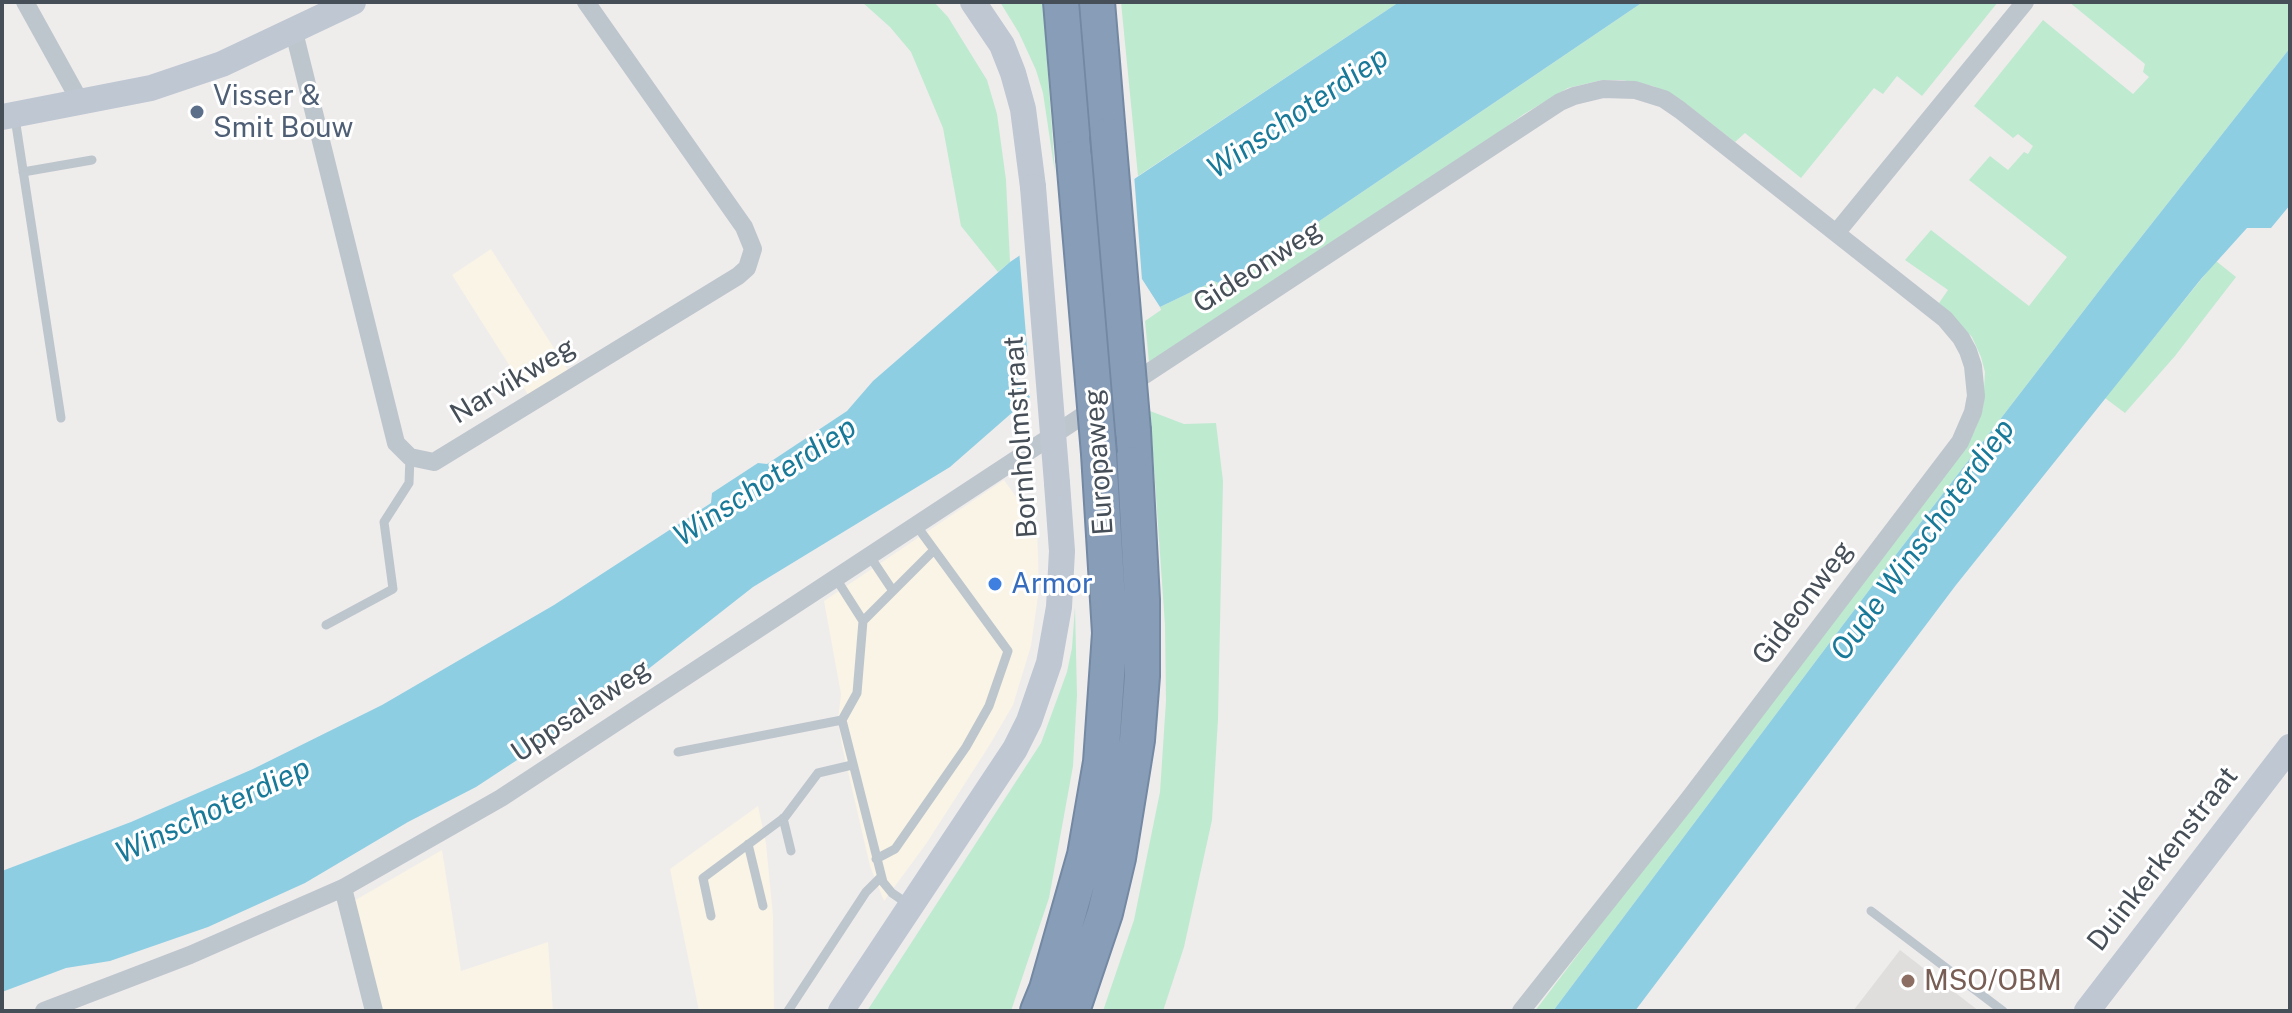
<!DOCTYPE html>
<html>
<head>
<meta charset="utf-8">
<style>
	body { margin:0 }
	#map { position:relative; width:2292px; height:1013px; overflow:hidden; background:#efecec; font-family:"Public Sans",sans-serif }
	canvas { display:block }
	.frame { position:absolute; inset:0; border:4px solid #464f58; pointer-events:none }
</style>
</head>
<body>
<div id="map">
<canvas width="2292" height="1013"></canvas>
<div class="frame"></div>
</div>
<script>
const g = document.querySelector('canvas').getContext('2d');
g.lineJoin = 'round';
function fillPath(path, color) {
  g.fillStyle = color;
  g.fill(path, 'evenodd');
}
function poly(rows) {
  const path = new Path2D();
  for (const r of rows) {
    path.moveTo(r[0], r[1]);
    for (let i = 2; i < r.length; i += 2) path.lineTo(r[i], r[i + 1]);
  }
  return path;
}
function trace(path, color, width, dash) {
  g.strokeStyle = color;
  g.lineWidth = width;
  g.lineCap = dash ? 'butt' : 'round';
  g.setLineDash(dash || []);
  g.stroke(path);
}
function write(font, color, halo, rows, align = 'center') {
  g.font = font + ' "Public Sans",sans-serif';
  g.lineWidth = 6;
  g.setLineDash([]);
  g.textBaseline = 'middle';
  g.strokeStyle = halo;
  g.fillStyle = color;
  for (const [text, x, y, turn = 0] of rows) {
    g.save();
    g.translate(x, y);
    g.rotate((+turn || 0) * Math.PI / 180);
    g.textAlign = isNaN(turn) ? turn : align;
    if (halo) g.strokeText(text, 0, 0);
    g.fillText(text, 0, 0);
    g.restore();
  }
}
fillPath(poly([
	[491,249,571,375,532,401,452,275],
	[1004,480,1037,526,1039,589,1031,646,1013,705,989,746,926,844,884,901,870,866,842,746,838,720,841,694,824,601],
	[758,806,766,843,773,916,774,1011,699,1011,670,869],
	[442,850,461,971,548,942,553,1011,366,1011,345,906]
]), '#f9f4e6');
fillPath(poly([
	[1900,950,1979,1011,1853,1011]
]), '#e0dedd');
fillPath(poly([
	[862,2,934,2,948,17,987,80,997,114,1006,180,1010,262,998,272,961,226,943,128,911,52,890,27],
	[1000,2,1043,2,1055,173,1043,93,1036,70,1019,33],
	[1121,2,1399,2,1138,176],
	[1643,2,1998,2,1922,96,1897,76,1883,94,1874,88,1801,178,1745,133,1735,142,1681,100,1653,86,1622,80,1602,80,1568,88,1524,114,1431,182,1149,362,1145,321,1161,310,1160,307,1214,281,1229,288,1244,272],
	[2069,2,2290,2,2290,48,2112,274,1888,565,1553,1011,1535,1011,1975,430,1983,407,1985,372,1981,357,1972,337,1939,303,1948,290,1905,260,1931,230,2029,306,2067,257,1969,180,1990,156,2008,170,2024,152,2028,154,2033,146,2018,134,2013,138,1974,106,2043,20,2133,94,2149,77,2143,72,2145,64],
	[2216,261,2236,277,2175,356,2125,413,2105,398],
	[1150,411,1184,424,1216,423,1223,481,1218,719,1212,820,1184,947,1163,1011,1103,1011,1134,920,1160,792,1166,701,1165,625],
	[1075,607,1077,695,1073,766,1049,898,1011,1011,867,1011,1041,743,1067,672,1072,648]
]), '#beead0');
fillPath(poly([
	[1399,2,1643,2,1244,272,1229,288,1214,281,1160,307,1142,279,1139,279,1010,368,1030,397,950,467,753,587,610,699,476,787,408,822,305,883,208,927,110,961,66,968,2,992,2,871,131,822,253,769,382,705,554,605,711,503,712,493,758,463,767,464,847,411,873,381,1010,262],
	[2290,48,2290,205,2271,228,2247,228,2201,279,1956,585,1635,1011,1553,1011,1888,565,2112,274]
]), '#8ecee3');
fillPath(poly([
	[1134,174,1142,280,1161,310,1157,310,1140,284,1028,360,1019,250]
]), '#efecec');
const highway = poly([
	[1061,2,1074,158],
	[1097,2,1108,135],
	[1038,1011,1047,989,1085,855,1101,762,1110,633,1099,454],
	[1072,1011,1105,913,1118,858,1137,740,1142,676,1142,600,1133,431]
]);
trace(highway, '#7388a3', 38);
trace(poly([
	[15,118,61,418],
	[23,172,92,160],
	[869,555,893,591],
	[835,577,863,621,857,693,842,720,883,882,892,893,908,904],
	[863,621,934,550],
	[326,625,393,589,384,522,409,483,410,457],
	[678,752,842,720],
	[783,818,791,851],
	[748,844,763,906],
	[876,859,895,849,966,747,989,706,1008,651,916,525],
	[1871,911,2003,1011],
	[711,916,703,878,785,817,818,773,852,765],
	[788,1011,866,892,881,877]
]), '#bec6cd', 9);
trace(poly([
	[25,2,81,103],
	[294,32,396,443,410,457,434,462,738,276,747,268,753,249,744,227,586,2],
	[1837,232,2025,2],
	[343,888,374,1011],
	[44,1011,190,955,343,888,501,798,1560,102,1574,96,1603,89,1635,90,1664,99,1680,110,1945,319,1961,338,1968,351,1973,366,1976,396,1973,412,1960,442,1688,800,1521,1011]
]), '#bec6cd', 18);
trace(poly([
	[973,2,1002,45,1013,73,1023,109,1033,187],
	[2,117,151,88,222,64,353,2],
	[841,1011,1015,749,1029,721,1049,663,1059,607,1062,551,1057,483],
	[2087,1011,2290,747]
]), '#bec7d2', 26);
trace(highway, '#889db7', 34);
const highwayBridge = poly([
	[1108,135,1133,431],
	[1074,158,1099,454]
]);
trace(highwayBridge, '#7388a3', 38, []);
trace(poly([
	[1033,187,1057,483]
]), '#bec7d2', 26);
trace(highwayBridge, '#889db7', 34);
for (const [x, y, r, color] of [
	[197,112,8,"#5c6f8a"],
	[995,584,8,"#3f7fe0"],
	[1908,981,8,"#8d6e63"]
]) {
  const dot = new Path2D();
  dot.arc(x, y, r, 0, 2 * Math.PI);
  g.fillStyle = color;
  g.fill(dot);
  trace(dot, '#fff', 3);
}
write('28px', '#4e5e75', '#fff', [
	["Visser &",213,96],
	["Smit Bouw",213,128]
], 'left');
write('28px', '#464f58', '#fff', [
	["Gideonweg",1258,267,-33],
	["Narvikweg",513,381,-31],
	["Bornholmstraat",1021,437,-94],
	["Europaweg",1099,462,-94],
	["Gideonweg",1803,603,-53],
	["Uppsalaweg",581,711,-34],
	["Duinkerkenstraat",2163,859,-52]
]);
write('28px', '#366cbe', '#fff', [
	["Armor",1011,584]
], 'left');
write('28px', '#785e54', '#fff', [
	["MSO/OBM",1924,981]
], 'left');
write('italic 30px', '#187999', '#fff', [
	["Winschoterdiep",1298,113,-34],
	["Winschoterdiep",765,482,-33],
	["Oude Winschoterdiep",1923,540,-54],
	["Winschoterdiep",213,811,-25]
]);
</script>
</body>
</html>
